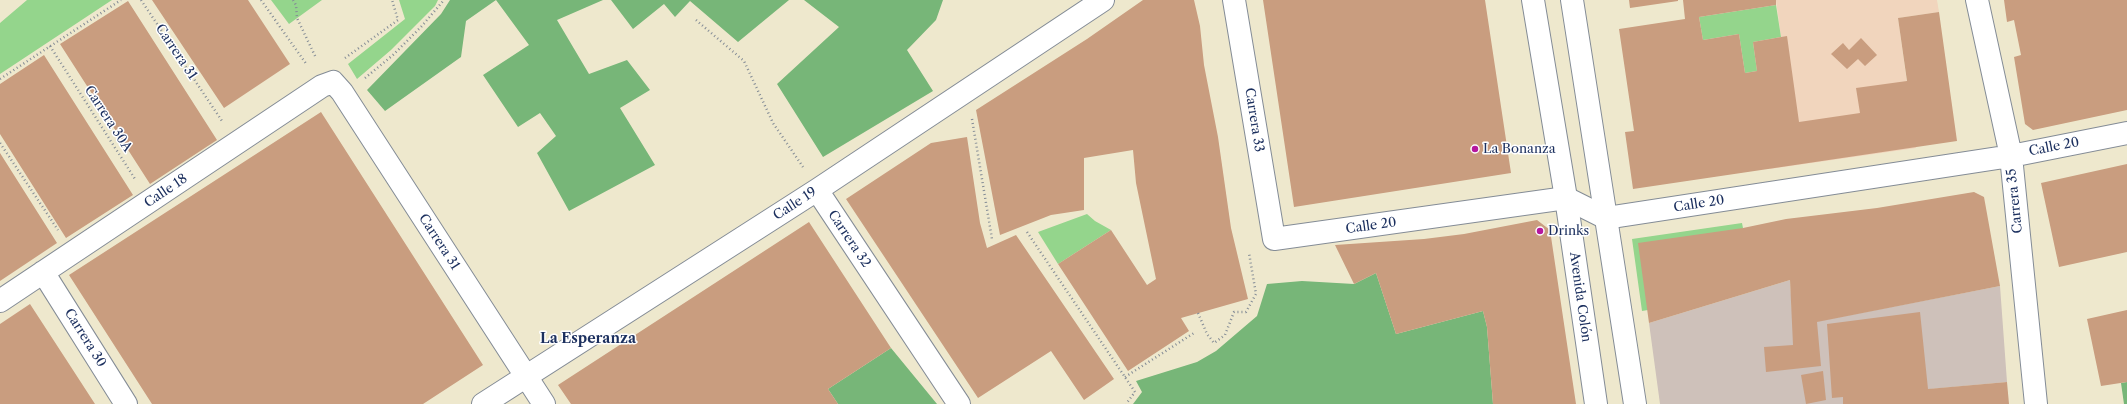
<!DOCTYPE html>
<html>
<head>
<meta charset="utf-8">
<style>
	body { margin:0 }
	canvas { display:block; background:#eee8cd }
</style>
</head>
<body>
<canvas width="2127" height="404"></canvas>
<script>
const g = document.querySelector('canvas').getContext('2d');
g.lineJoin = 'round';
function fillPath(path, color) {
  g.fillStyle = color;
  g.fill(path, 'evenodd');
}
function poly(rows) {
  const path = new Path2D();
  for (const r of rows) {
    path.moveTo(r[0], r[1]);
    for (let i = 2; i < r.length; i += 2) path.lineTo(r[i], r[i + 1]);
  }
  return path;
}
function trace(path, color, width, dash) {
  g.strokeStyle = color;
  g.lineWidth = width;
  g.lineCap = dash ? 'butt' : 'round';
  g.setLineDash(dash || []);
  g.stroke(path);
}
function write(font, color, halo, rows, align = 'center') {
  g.font = font + ' "Libre Caslon Text",serif';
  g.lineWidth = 3;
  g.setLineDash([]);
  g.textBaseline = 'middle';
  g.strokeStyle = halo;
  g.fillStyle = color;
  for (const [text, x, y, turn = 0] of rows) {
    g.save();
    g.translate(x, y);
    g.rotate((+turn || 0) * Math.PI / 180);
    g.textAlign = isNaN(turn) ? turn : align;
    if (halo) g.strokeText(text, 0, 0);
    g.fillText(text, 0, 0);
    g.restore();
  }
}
fillPath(poly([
	[1776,0,1937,0,1939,12,1898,18,1916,148,1770,169,1753,42,1781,37]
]), '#f1d5bd');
fillPath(poly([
	[1790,280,1793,326,2000,286,2007,382,1843,397,1843,404,1660,404,1649,323]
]), '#cec1ba');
fillPath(poly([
	[27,0,112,0,0,74,0,23],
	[271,0,322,0,289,24],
	[399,0,438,0,435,6,391,50,357,79,348,64,405,19],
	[1776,5,1781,37,1753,42,1757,71,1745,73,1739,34,1703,40,1699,17],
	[1087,214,1095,221,1111,230,1058,264,1038,232],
	[1742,223,1743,228,1648,310,1642,311,1632,239]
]), '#94d58c');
fillPath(poly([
	[450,0,603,0,557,20,589,74,627,60,650,90,620,108,655,165,569,211,537,153,556,136,540,113,518,127,483,75,529,45,496,0,466,21,461,57,385,111,367,90,441,14],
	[611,0,789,0,738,42,690,1,675,17,664,4,633,29],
	[804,0,943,0,936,20,907,50,933,91,823,157,777,84,839,27],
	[1376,273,1396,334,1483,311,1487,327,1493,404,1133,404,1142,392,1136,381,1197,362,1216,351,1257,316,1267,284,1302,281,1354,284],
	[891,348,937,404,838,404,828,389],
	[2127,382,2127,404,2124,404,2121,383]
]), '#77b678');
fillPath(poly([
	[152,0,248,0,290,64,224,108],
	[1143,0,1194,0,1200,26,1204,65,1218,137,1231,228,1248,299,1181,318,1189,331,1128,371,1058,264,1111,230,1147,285,1156,279,1136,183,1133,150,1084,158,1084,210,1051,215,1000,235,976,110,1087,39],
	[1263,0,1485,0,1511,173,1294,207],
	[1629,0,1678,0,1678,1,1630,8],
	[1683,0,1776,0,1776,5,1699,17,1703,40,1739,34,1745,73,1757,71,1753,42,1787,36,1799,122,1860,113,1856,88,1907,81,1898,18,1939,12,1957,141,1633,189,1625,132,1634,131,1619,29,1685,19],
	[2004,0,2127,0,2127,110,2033,130,2025,124,2014,57,2021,55,2014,20,2007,22],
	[128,1,217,140,150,184,60,44],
	[1861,38,1877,55,1865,66,1858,59,1847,69,1831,54,1843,43,1849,50],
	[44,55,133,195,66,238,0,134,0,84],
	[321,112,483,365,423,404,152,404,69,275],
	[967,137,980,223,987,248,1016,235,1114,379,1084,400,1051,351,978,398,846,199,931,143],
	[0,153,57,243,0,281],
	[2127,164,2127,252,2059,267,2041,183],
	[1974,192,1984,197,2000,286,1817,322,1821,366,1766,372,1764,347,1793,345,1790,280,1649,323,1638,243,1743,228,1786,219,1877,208],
	[1537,220,1550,230,1576,404,1493,404,1487,327,1483,311,1396,334,1376,273,1354,284,1335,245,1424,239,1464,234],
	[809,222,891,348,828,389,838,404,571,404,558,385],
	[30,304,71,367,95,404,0,404,0,324],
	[2127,310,2127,382,2101,386,2087,319],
	[1920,312,1928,389,2007,382,2009,404,1843,404,1843,397,1832,398,1827,324],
	[1823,371,1826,400,1806,404,1801,375]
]), '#c99d7f');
const minor = poly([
	[1234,0,1274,239,1566,198,1606,218,2011,156,2127,133],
	[1977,0,2011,156,2036,404],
	[817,190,959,404],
	[43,272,126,404],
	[0,301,322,86,333,82,342,92,544,404],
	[483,404,817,190,1103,0]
]);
const major = poly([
	[1533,0,1566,198,1596,404],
	[1572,0,1635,404]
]);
trace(minor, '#848c96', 24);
trace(major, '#848c96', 24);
trace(poly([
	[141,0,222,121],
	[261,0,307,65],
	[293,0,296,5,297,18,316,58],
	[696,20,744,61,773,123,803,167],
	[50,46,135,179],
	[345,58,398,20,392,0],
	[365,78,393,55,421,27,444,0],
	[0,79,121,0],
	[972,119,992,239],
	[0,143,58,230],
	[1027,232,1135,392,1126,404],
	[1198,313,1207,334,1214,343,1225,335,1234,312,1246,312,1256,294,1249,253],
	[1125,377,1194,333]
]), '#848c96', 2.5, [1, 3]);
trace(minor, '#fff', 22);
trace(major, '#fff', 22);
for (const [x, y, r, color] of [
	[1475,149,4,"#b5179e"],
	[1540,231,4,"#b5179e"]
]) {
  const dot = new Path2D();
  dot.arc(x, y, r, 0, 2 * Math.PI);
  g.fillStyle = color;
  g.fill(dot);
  trace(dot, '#fff', 1.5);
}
write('13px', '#1b2f5e', '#fff', [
	["Carrera 31",176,52,56],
	["Carrera 30A",108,119,57],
	["Carrera 33",1254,120,81],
	["Calle 20",2054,147,-11],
	["Calle 18",166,191,-34],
	["Carrera 35",2015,201,-96],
	["Calle 19",795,204,-33],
	["Calle 20",1699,204,-9],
	["Calle 20",1371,226,-8],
	["Carrera 32",849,239,56],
	["Carrera 31",439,242,57],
	["Avenida Colón",1580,297,82],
	["Carrera 30",85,338,58]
]);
write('13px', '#1b2f5e', '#fff', [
	["La Bonanza",1483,149],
	["Drinks",1548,231]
], 'left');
write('bold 14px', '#1b2f5e', '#fff', [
	["La Esperanza",588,339]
]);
</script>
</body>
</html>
